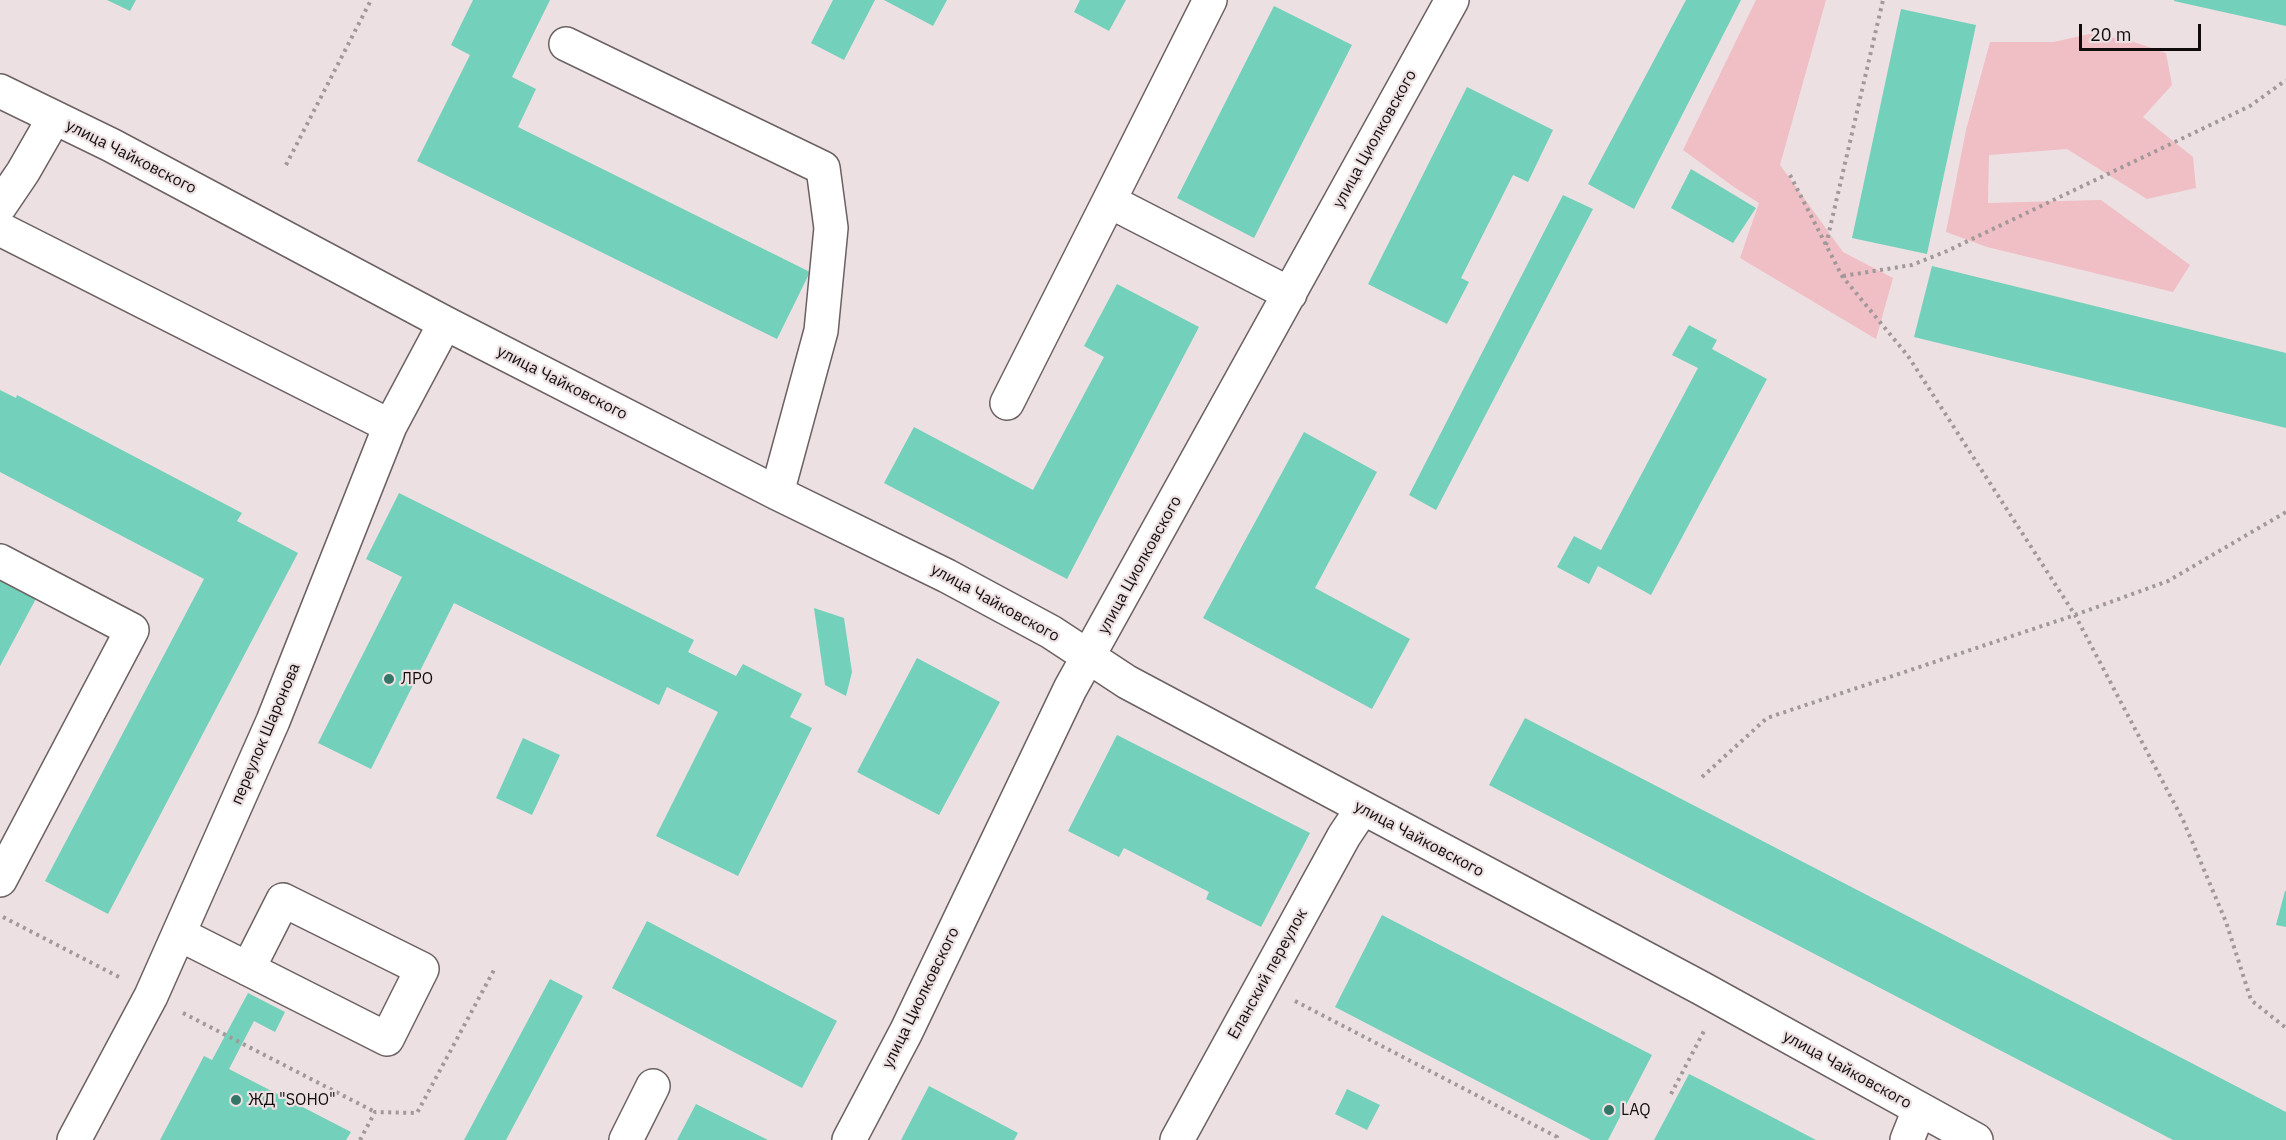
<!DOCTYPE html>
<html>
<head>
<meta charset="utf-8">
<style>
	body { margin:0 }
	#map { position:relative; width:2286px; height:1140px; overflow:hidden; background:#ede0e2; font-family:"IBM Plex Sans",sans-serif }
	canvas { display:block }
	.scale { position:absolute; left:2079px; top:24px; width:122px; height:27px; box-sizing:border-box; border:3px solid #100c0c; border-top:0; padding-left:8px; font-size:18px; line-height:21px; white-space:nowrap; color:#100c0c; -webkit-text-stroke:4px #ede0e2; paint-order:stroke }
</style>
</head>
<body>
<div id="map">
<canvas width="2286" height="1140"></canvas>
<div class="scale">20 m</div>
</div>
<script>
const g = document.querySelector('canvas').getContext('2d');
g.lineJoin = 'round';
function fillPath(path, color) {
  g.fillStyle = color;
  g.fill(path, 'evenodd');
}
function poly(rows) {
  const path = new Path2D();
  for (const r of rows) {
    path.moveTo(r[0], r[1]);
    for (let i = 2; i < r.length; i += 2) path.lineTo(r[i], r[i + 1]);
  }
  return path;
}
function trace(path, color, width, dash) {
  g.strokeStyle = color;
  g.lineWidth = width;
  g.lineCap = dash ? 'butt' : 'round';
  g.setLineDash(dash || []);
  g.stroke(path);
}
function write(font, color, halo, rows, align = 'center') {
  g.font = font + ' "IBM Plex Sans",sans-serif';
  g.lineWidth = 4.5;
  g.setLineDash([]);
  g.textBaseline = 'middle';
  g.strokeStyle = halo;
  g.fillStyle = color;
  for (const [text, x, y, turn = 0] of rows) {
    g.save();
    g.translate(x, y);
    g.rotate((+turn || 0) * Math.PI / 180);
    g.textAlign = isNaN(turn) ? turn : align;
    if (halo) g.strokeText(text, 0, 0);
    g.fillText(text, 0, 0);
    g.restore();
  }
}
fillPath(poly([
	[1756,0,1826,0,1780,165,1843,252,1893,278,1876,339,1740,258,1759,203,1734,187,1683,150],
	[2089,34,2128,40,2166,53,2172,85,2143,117,2193,157,2196,188,2147,199,2067,149,1989,155,1988,203,2101,200,2190,265,2173,292,1987,247,1946,232,1966,130,1990,42,2054,42]
]), '#f0bec5');
fillPath(poly([
	[107,0,136,0,130,11],
	[473,0,550,0,512,77,536,89,518,127,810,272,777,339,417,161,470,55,451,45],
	[833,0,875,0,844,60,811,43],
	[884,0,947,0,933,26],
	[1080,0,1126,0,1109,31,1074,12],
	[1686,0,1741,0,1634,209,1588,184],
	[2174,0,2286,0,2286,26,2174,1],
	[1274,6,1352,45,1254,238,1177,198],
	[1901,9,1976,25,1927,254,1852,238],
	[1467,87,1553,130,1528,182,1513,175,1461,278,1469,282,1447,324,1368,284],
	[1691,169,1756,208,1733,243,1671,208],
	[1563,195,1593,209,1436,510,1409,495],
	[1932,266,2286,353,2286,428,1914,337],
	[1117,284,1199,327,1067,579,884,483,914,427,1033,490,1104,357,1084,346],
	[1689,325,1717,340,1712,349,1767,379,1651,595,1598,566,1589,584,1557,567,1574,536,1601,550,1698,368,1672,355],
	[0,390,16,398,17,395,242,513,237,521,298,553,108,914,45,881,204,579,0,472],
	[1304,432,1377,472,1315,588,1410,639,1372,709,1203,618],
	[399,493,694,640,688,652,736,676,743,664,802,694,790,717,812,728,738,876,656,836,718,712,667,687,659,705,454,603,371,769,318,743,402,577,366,559],
	[0,572,39,593,0,666],
	[814,608,844,618,852,672,846,696,825,685],
	[917,658,1000,702,939,815,857,772],
	[1525,718,2286,1112,2286,1140,2173,1140,1489,785],
	[1117,735,1310,833,1261,927,1206,899,1209,892,1124,848,1119,857,1068,831],
	[523,738,560,755,532,815,496,798],
	[2285,891,2286,891,2286,927,2276,925],
	[1382,915,1652,1055,1608,1140,1591,1140,1335,1007],
	[647,921,837,1021,802,1088,612,988],
	[550,979,583,996,506,1140,464,1140],
	[248,993,285,1012,275,1032,254,1021,229,1069,351,1132,346,1140,160,1140,204,1056,212,1060],
	[1689,1074,1705,1082,1816,1140,1654,1140],
	[929,1086,1018,1133,1014,1140,901,1140],
	[1347,1089,1380,1105,1367,1130,1335,1114],
	[696,1104,768,1140,677,1140]
]), '#73d0ba');
const minor = poly([
	[566,44,823,168,831,228,821,331,777,493],
	[0,91,111,145,445,323,777,493,947,576,1051,632,1127,682,1701,988,1976,1140],
	[1109,201,1210,0],
	[0,206,23,172,54,118],
	[0,229,390,426],
	[1007,403,1109,201,1290,294],
	[0,561,132,630,0,880],
	[179,934,387,1039,422,969,283,900,248,969],
	[74,1140,151,996,273,721,390,426,445,323],
	[626,1140,653,1086],
	[849,1140,906,1032,1070,689,1452,0],
	[1177,1140,1344,836,1362,809],
	[1907,1140,1919,1110]
]);
trace(minor, '#6b6162', 36);
trace(poly([
	[286,165,371,0],
	[1790,175,1842,276,1908,356,2075,615,2183,820,2226,922,2251,1000,2286,1028],
	[1826,245,1883,0],
	[1843,276,1912,265,1947,251,2250,106,2286,80],
	[1702,777,1767,718,2075,615,2168,581,2286,512],
	[3,917,119,977],
	[1295,1001,1557,1137,1556,1140],
	[183,1013,375,1112],
	[1671,1094,1704,1031],
	[360,1140,375,1112,417,1113,494,970]
]), '#a19899', 4, [3, 4.5]);
trace(minor, '#fff', 33);
for (const [x, y, r, color] of [
	[389,679,6,"#347667"],
	[236,1100,6,"#347667"],
	[1609,1110,6,"#347667"]
]) {
  const dot = new Path2D();
  dot.arc(x, y, r, 0, 2 * Math.PI);
  g.fillStyle = color;
  g.fill(dot);
  trace(dot, '#ede0e2', 2);
}
write('16px', '#100c0c', '#ede0e2', [
	["улица Циолковского",1375,139,-61],
	["улица Чайковского",131,157,27],
	["улица Чайковского",562,383,27],
	["улица Циолковского",1140,565,-61],
	["улица Чайковского",995,603,29],
	["переулок Шаронова",266,734,-67],
	["улица Чайковского",1419,839,28],
	["Еланский переулок",1268,974,-61],
	["улица Циолковского",921,998,-64],
	["улица Чайковского",1847,1070,29]
]);
write('16px', '#100c0c', '#ede0e2', [
	["ЛРО",401,679],
	["ЖД \"SOHO\"",248,1100],
	["LAQ",1621,1110]
], 'left');
</script>
</body>
</html>
